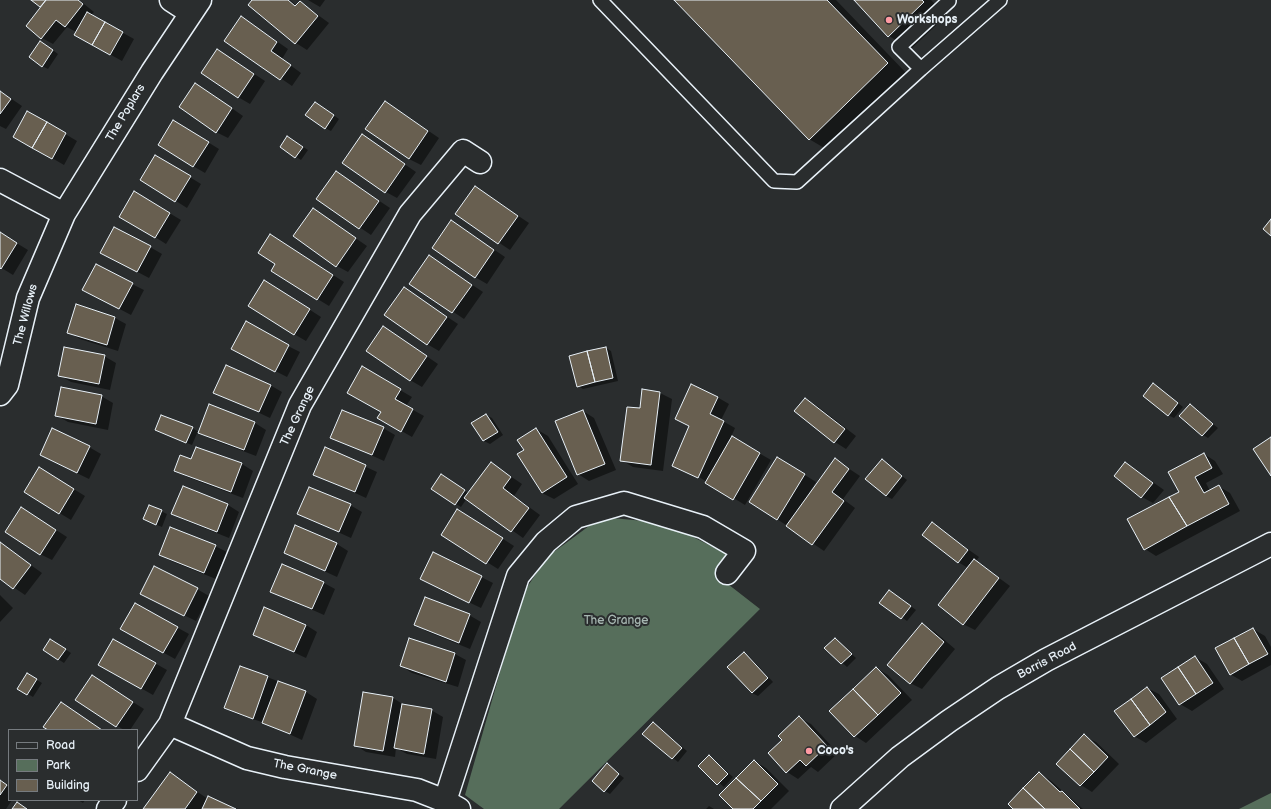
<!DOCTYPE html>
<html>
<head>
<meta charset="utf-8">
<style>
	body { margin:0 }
	#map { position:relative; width:1271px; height:809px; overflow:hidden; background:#2a2d2e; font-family:"Balsamiq Sans",sans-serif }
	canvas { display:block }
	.legend { position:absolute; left:8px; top:729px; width:130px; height:72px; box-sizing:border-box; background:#2a2d2e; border:1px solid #767b7f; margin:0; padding:5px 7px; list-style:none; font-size:12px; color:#e8f1f8 }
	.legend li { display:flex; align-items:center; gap:8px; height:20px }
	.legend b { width:20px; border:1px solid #767b7f }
</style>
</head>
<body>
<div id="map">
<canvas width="1271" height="809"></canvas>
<ul class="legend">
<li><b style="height:5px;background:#2a2d2e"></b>Road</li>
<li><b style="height:11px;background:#566e5b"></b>Park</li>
<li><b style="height:11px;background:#685f50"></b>Building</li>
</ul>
</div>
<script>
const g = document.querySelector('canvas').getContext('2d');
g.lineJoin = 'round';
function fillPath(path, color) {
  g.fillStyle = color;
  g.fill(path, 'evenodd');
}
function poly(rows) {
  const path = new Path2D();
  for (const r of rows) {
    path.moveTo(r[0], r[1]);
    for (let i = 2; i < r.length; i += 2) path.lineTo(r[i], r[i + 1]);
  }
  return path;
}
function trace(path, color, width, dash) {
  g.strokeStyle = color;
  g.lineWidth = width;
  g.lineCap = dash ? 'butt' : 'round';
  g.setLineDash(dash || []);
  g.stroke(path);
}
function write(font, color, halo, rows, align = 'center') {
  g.font = font + ' "Balsamiq Sans",sans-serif';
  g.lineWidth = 4;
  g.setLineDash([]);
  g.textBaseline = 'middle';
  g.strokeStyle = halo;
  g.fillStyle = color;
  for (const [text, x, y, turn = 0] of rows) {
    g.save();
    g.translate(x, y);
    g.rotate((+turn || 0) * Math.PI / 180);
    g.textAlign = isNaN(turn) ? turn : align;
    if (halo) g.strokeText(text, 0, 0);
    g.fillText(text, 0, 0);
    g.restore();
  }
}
fillPath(poly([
	[612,518,644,521,687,534,727,554,715,574,760,609,559,809,484,809,465,795,522,595,547,557,589,526],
	[1271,793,1271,809,1239,809]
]), '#566e5b');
fillPath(poly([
	[33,0,79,0,94,12,91,15,134,39,122,61,75,35,76,32,67,27,53,44,42,38,42,7],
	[254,0,290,0,297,6,300,2,329,23,307,50,296,43,250,5],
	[308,0,325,0,320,7],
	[675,0,836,0,910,77,831,152,809,139],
	[856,0,931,0,946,16,911,49,889,36],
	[252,24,288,49,282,59,301,73,292,86,225,40],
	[46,45,58,54,48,69,42,66],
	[218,50,265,81,250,104,238,97],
	[0,91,22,106,6,129,0,126],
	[207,91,243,116,228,138,216,132],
	[386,102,439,138,421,165,409,159],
	[320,106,339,119,331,131,325,128],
	[28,112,77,141,64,165,14,136],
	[185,128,219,149,205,173,193,166],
	[362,135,416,172,397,198,386,192],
	[293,140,308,150,301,160,281,147],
	[167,163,201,184,187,208,176,201],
	[336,172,390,208,371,235,318,199],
	[475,187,529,223,510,250,456,214],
	[146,199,181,220,166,244,155,237],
	[313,209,367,246,348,272,337,266],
	[452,221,505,257,487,284,475,277],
	[0,233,28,250,13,275,0,267],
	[282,242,344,282,329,306,272,271,277,264],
	[150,247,162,254,149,278,113,259],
	[429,256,483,292,464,319,410,283],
	[132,284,144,290,131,315,95,296],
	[276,288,321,317,306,341,294,334],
	[404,288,458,324,439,351,427,344],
	[76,306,115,318,126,324,118,351,80,339,68,332],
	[384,327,438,364,422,387,410,380],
	[288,346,300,352,287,377,244,355],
	[606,348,611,351,618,381,583,389,578,386],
	[104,356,116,363,110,390,71,382,59,375],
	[362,368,412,397,406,406,424,416,412,437,379,418,382,412],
	[1154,384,1183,407,1174,418,1168,415],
	[270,385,282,392,270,418,215,392],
	[643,390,660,393,672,399,663,471,633,467,621,460,641,409],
	[101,396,113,403,108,430,68,422,56,415],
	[717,397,729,404,721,420,735,428,731,437,771,460,745,505,694,474,693,476,673,465,690,427,676,419],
	[805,399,817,406,856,436,846,449,835,442,796,411],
	[1190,405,1218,428,1208,438,1203,435],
	[210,406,255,423,266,430,256,456,211,439,198,431,192,445,162,433,192,428,199,432],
	[583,411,594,418,616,470,589,481,578,474],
	[486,415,492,418,503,435,490,444,484,441,473,423],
	[383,428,395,435,384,461,331,437],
	[536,429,548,436,578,484,554,499,542,493,525,450],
	[89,447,101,454,89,479,52,461],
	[196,448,242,464,253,471,243,498,187,477,176,470,192,460],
	[325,448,377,472,366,498,314,474],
	[1204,454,1215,461,1223,474,1206,483,1210,491,1218,486,1230,493,1240,511,1156,556,1145,549],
	[836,460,860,476,843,499,855,508,824,551,777,519,789,465,816,482,807,496,809,497],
	[882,460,907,480,892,499,886,496],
	[491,463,522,484,514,496,540,515,523,538,467,498,461,507,456,504,446,479,468,493],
	[1126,463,1164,490,1153,503,1142,497],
	[51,475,85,496,71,520,25,492],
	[183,487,228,505,239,512,229,538,184,520,173,514],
	[350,505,362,512,351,538,298,514],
	[150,506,167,514,162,527,150,522],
	[33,515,67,537,52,560,40,554],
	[469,517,514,546,498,569,442,534],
	[932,524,979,557,976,561,1010,586,975,630,963,624,968,568,958,562],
	[0,543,42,573,25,595,0,578],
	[337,544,348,551,337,577,285,553],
	[215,546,227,552,216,579,171,561,160,554],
	[434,553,493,583,481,608,433,585],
	[324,583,335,589,324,615,272,592],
	[197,589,209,596,196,621,153,600],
	[895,594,916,610,907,621,881,602],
	[0,595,13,608,0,622],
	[135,604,189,634,175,659,121,629],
	[469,615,481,622,470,649,426,631,415,624],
	[306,625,317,632,306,658,254,634],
	[922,625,934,631,955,649,922,689,910,683],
	[1253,629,1265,636,1271,647,1271,665,1242,681,1230,674],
	[410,639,455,654,466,660,458,687,412,673,401,666],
	[835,639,856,658,847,667,826,648],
	[114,640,167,670,153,695,100,665],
	[56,643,71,653,64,663,44,650],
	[744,653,749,656,773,682,758,696,752,693],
	[1195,657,1207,664,1224,689,1192,711,1180,704,1163,679],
	[241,667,306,692,317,699,302,740,265,723,237,714,225,708],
	[876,668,888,675,912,700,866,743,855,736],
	[27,674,42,683,33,697,18,688],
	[92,676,144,709,130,730,124,730,76,700],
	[1147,688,1159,694,1177,719,1146,743,1134,736],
	[393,698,404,705,431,710,443,717,436,759,407,754,396,748,395,757,366,752,355,745],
	[799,718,811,724,838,753,818,772,811,767,798,779,787,772,769,753,783,740],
	[653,723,687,751,678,762,644,734],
	[1084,736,1096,742,1119,764,1092,792,1081,785],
	[709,756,733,777,724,787,699,766],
	[754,761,766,768,789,791,771,809,735,809],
	[607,765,624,778,610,794,605,791],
	[1039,773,1050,780,1083,809,1014,809],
	[171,774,208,799,233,809,203,809,204,805,201,809,145,809],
	[0,779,9,786,9,800,12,800,6,809,0,809],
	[78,800,85,800,83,803],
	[709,806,714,809,706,809]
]), '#0007');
const building = poly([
	[31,0,46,0,40,7,31,0],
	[46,0,78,0,83,4,65,27,56,20,41,39,26,26,46,0],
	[252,0,288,0,295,6,300,1,318,16,295,44,248,5,252,0],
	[674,0,827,0,888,63,809,140,674,0],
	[854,0,922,0,924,2,888,37,854,0],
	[87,12,105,22,92,45,74,35,87,12],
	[241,16,277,42,271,51,291,65,280,80,224,41,241,16],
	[105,22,123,32,110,55,92,45,105,22],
	[40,41,53,50,42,67,29,57,40,41],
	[217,49,254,74,238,98,201,73,217,49],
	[195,83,232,108,216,133,179,107,195,83],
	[0,91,11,99,0,114,0,91],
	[385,101,428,131,409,159,365,129,385,101],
	[315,102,334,115,325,129,305,115,315,102],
	[27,111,47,122,32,148,13,137,27,111],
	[173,120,209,142,193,167,158,145,173,120],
	[47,122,66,133,52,159,32,148,47,122],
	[362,134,405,164,385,193,342,163,362,134],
	[287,136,303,147,295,158,280,147,287,136],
	[155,155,191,176,175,202,140,180,155,155],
	[336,171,379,201,359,229,316,199,336,171],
	[475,186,518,216,498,244,455,214,475,186],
	[134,191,170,213,155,238,119,217,134,191],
	[313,208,356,238,336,267,293,236,313,208],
	[1271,219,1271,236,1263,229,1271,219],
	[451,220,494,250,475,278,432,248,451,220],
	[114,227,151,246,137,272,100,253,114,227],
	[0,232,17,243,1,269,0,268,0,232],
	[270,234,333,275,317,300,271,271,275,264,258,253,270,234],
	[429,255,472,285,452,313,409,284,429,255],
	[96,264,133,283,119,309,82,290,96,264],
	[264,280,310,309,294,335,248,306,264,280],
	[404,287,447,317,427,345,384,315,404,287],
	[76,304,115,317,107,345,67,333,76,304],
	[246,321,289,345,275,372,231,349,246,321],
	[383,326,427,356,410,381,366,351,383,326],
	[64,347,105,355,99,384,58,376,64,347],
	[606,347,613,378,595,382,587,351,606,347],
	[587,351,595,382,577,387,569,356,587,351],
	[226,365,271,385,259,412,213,393,226,365],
	[362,366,401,389,395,399,413,409,401,432,377,418,381,412,347,393,362,366],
	[1153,383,1178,403,1168,416,1143,396,1153,383],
	[691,384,718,397,710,414,724,421,698,478,672,466,689,426,675,419,691,384],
	[61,387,102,395,96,424,55,416,61,387],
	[642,389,660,392,651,465,620,461,627,407,640,408,642,389],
	[805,398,845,429,834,443,794,411,805,398],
	[209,404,255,422,244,450,198,433,209,404],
	[1190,404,1213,424,1202,436,1179,416,1190,404],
	[342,410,384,427,372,455,330,438,342,410],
	[583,410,605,464,577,475,555,421,583,410],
	[486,414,498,432,483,441,471,423,486,414],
	[161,415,193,427,186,443,155,430,161,415],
	[52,428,90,446,77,473,40,455,52,428],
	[536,428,567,477,542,493,517,454,524,450,517,440,536,428],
	[732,436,760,453,733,500,705,483,732,436],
	[1271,437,1271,476,1253,449,1271,437],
	[196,447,242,463,231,492,174,471,180,455,191,459,196,447],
	[325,447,366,465,355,492,313,475,325,447],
	[1204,453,1212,468,1195,477,1204,493,1219,485,1229,504,1187,526,1169,497,1179,492,1168,472,1204,453],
	[777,457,805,474,777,520,749,502,777,457],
	[835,458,849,469,832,492,844,501,812,545,786,526,835,458],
	[882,459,902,476,886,496,865,479,882,459],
	[491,462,511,477,503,488,529,508,511,532,464,498,491,462],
	[1125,462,1153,483,1141,498,1114,476,1125,462],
	[39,467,74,489,59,514,24,492,39,467],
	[441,474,465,490,455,505,431,489,441,474],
	[183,486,228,504,217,532,171,514,183,486],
	[309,487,351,504,339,532,297,514,309,487],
	[1169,497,1187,526,1144,550,1127,519,1169,497],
	[149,505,162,510,156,525,143,519,149,505],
	[21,507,56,530,40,555,5,532,21,507],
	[457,509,503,538,486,564,441,535,457,509],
	[932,522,968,550,958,563,922,535,932,522],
	[295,525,337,543,325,571,284,553,295,525],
	[170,527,216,545,204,573,159,555,170,527],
	[0,542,31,565,13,589,0,579,0,542],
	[433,552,482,576,469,603,420,579,433,552],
	[974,559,999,578,963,625,938,605,974,559],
	[282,564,324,582,312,609,270,592,282,564],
	[154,566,198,588,184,616,140,594,154,566],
	[889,590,911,606,901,619,879,603,889,590],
	[425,597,470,614,459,643,414,625,425,597],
	[135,603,178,627,163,653,120,629,135,603],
	[264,607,306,625,294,652,253,635,264,607],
	[922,623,944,642,910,684,887,665,922,623],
	[1253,628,1268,654,1249,664,1234,638,1253,628],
	[409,638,455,653,446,682,400,666,409,638],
	[835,638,852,654,841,664,824,648,835,638],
	[1234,638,1249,664,1230,675,1215,648,1234,638],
	[50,639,66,649,58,660,43,650,50,639],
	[113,639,156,663,141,689,98,665,113,639],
	[744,652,768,678,752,693,727,667,744,652],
	[1195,656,1213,683,1196,694,1178,667,1195,656],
	[240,666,268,676,253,719,224,708,240,666],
	[876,667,901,693,878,715,853,689,876,667],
	[1178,667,1196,694,1179,705,1161,678,1178,667],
	[27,673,37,679,27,695,17,689,27,673],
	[92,675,133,702,116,727,75,700,92,675],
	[278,681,306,691,290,734,262,723,278,681],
	[1147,687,1166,712,1150,725,1131,699,1147,687],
	[853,689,878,715,854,737,829,711,853,689],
	[363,692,393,697,383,751,354,746,363,692],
	[1131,699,1150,725,1134,737,1114,711,1131,699],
	[61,702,102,730,48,730,43,727,61,702],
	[402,704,432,709,424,754,394,748,402,704],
	[799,716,827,746,806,766,800,760,786,773,768,753,782,740,778,736,799,716],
	[653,722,682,748,672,759,642,734,653,722],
	[1084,734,1108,757,1094,772,1070,749,1084,734],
	[1070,749,1094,772,1080,786,1056,764,1070,749],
	[709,755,728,774,717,785,698,766,709,755],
	[754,760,778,784,761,801,736,778,754,760],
	[607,763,619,774,604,792,592,781,607,763],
	[170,772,197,792,185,809,143,809,170,772],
	[1039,772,1060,792,1062,791,1080,809,1045,809,1023,788,1039,772],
	[736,778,761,801,753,809,733,809,719,795,736,778],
	[0,780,7,785,0,795,0,780],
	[1023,788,1045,809,1013,809,1008,804,1023,788],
	[208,796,236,809,202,809,208,796],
	[17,802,27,809,12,809,17,802]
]);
fillPath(building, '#685f50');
trace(building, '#e8f1f8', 1);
const service = poly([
	[600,0,774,181,797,182,921,69],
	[947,0,949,1,899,47,921,69,1000,0]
]);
const minor = poly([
	[171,0,191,13],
	[0,180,64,214],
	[0,394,7,385,28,298,64,214,152,72,200,0],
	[170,724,247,758,285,767,417,790,445,801,459,809],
	[137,770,170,724,300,405,410,214,463,151,480,162],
	[445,801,518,576,546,542,576,517,624,503,703,527,744,551,727,573],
	[108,809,115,800]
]);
const tertiary = poly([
	[842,809,900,757,949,721,998,688,1046,660,1271,544]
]);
trace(service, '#e8f1f8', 16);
trace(minor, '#e8f1f8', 25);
trace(tertiary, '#e8f1f8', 25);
trace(service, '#2a2d2e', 13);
trace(minor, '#2a2d2e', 22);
trace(tertiary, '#2a2d2e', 22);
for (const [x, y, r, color] of [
	[889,20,4,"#ff9aa2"],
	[809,751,4,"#ff9aa2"]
]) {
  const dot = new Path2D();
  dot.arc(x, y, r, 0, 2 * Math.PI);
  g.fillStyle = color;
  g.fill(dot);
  trace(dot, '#2a2d2e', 1.5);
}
write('bold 12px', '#e8f1f8', '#2a2d2e', [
	["Workshops",897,20],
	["Coco's",817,751]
], 'left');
write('12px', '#e8f1f8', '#2a2d2e', [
	["The Poplars",126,113,-59],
	["The Willows",26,315,-75],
	["The Grange",298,416,-65],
	["Borris Road",1047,661,-28],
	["The Grange",305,770,11]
]);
write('12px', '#a6b6b1', '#2a2d2e', [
	["The Grange",616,621]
]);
</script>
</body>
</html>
